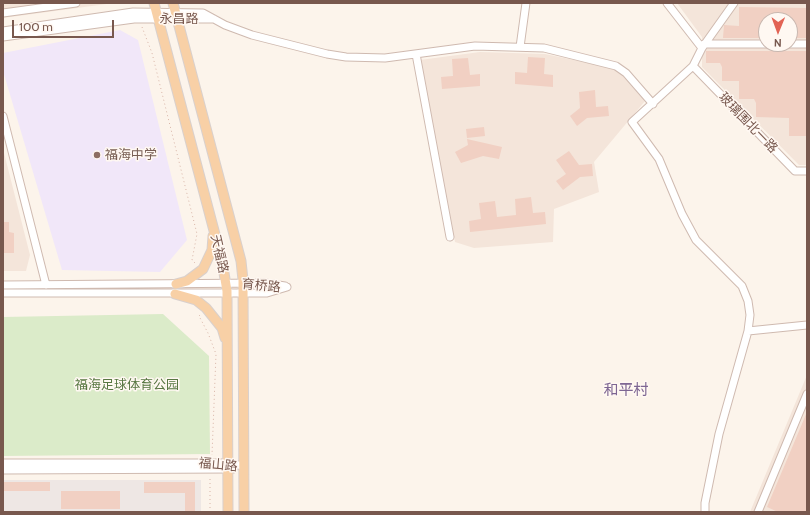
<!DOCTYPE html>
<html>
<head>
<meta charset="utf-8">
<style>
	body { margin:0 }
	#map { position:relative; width:810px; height:515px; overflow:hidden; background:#fcf4eb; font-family:Cabin,sans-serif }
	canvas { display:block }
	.frame { position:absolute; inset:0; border:4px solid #78584e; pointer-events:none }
	.north { position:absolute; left:758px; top:12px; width:40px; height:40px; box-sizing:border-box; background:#fff8f2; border:1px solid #c9b8b0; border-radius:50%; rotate:181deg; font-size:11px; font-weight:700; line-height:16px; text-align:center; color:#78584e }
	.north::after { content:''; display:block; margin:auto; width:14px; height:18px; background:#e26354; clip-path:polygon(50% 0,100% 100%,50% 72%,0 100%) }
	.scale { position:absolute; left:12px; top:20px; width:102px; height:18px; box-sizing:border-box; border:2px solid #78584e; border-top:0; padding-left:5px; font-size:12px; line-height:14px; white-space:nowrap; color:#78584e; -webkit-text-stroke:3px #fff8f2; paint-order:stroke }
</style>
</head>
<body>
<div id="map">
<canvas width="810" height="515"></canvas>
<div class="frame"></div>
<div class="north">N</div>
<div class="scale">100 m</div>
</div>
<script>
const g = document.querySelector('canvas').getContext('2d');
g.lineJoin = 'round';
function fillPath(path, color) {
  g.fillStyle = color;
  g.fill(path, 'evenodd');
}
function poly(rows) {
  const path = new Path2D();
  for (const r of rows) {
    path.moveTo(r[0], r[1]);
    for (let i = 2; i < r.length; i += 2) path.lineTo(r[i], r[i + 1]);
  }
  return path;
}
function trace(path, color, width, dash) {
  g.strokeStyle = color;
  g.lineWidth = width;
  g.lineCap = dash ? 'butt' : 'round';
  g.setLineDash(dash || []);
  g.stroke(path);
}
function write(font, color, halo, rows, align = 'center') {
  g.font = font + ' Cabin,"Noto Sans SC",sans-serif';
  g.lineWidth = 3;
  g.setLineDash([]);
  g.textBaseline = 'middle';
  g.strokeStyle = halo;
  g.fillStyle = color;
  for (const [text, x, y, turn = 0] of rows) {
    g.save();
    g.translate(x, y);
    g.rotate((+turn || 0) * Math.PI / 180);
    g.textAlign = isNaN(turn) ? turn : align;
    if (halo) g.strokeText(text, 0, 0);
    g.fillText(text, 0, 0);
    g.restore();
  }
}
fillPath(poly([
	[3,3,114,3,3,18],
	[677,3,807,3,807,165,799,165,702,67,702,37],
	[766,20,790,20,790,44,766,44],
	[480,52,545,54,617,69,645,101,594,162,599,192,554,209,553,242,474,248,455,242,420,60],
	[3,149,30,255,26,271,3,271],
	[807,375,807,512,750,512]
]), '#f4e5da');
fillPath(poly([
	[3,480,201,480,201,512,3,512]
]), '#eee7e4');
fillPath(poly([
	[120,30,138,40,187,240,160,272,62,270,3,71,3,53]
]), '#f1e7f9');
fillPath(poly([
	[163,314,209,356,210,454,3,456,3,317]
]), '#dbebc9');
fillPath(poly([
	[739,7,807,8,807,38,790,38,790,20,766,20,766,38,723,38,724,25,739,26],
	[706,51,807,51,807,136,789,136,789,118,756,117,756,103,754,99,739,99,739,81,722,81,722,67,720,63,706,63],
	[528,57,545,58,544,74,553,75,553,87,515,84,515,72,527,73],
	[468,58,470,75,480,74,480,86,442,89,441,77,453,76,452,59],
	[595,90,596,107,608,106,609,116,587,118,577,126,570,116,580,108,579,92],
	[484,127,485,136,467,138,466,129],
	[467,139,502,147,499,159,483,156,461,163,455,152,468,145],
	[569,151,579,165,592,164,593,176,580,177,563,190,556,181,566,174,556,160],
	[531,197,533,213,545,212,546,224,470,232,469,221,481,219,479,203,495,201,497,217,516,215,515,199],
	[3,222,9,222,9,232,14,233,14,253,4,253],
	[807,412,807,512,778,512,767,507],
	[3,482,50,482,50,491,3,491],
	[144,482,195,482,195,512,185,512,185,493,144,493],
	[61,491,120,491,120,509,61,509]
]), '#f1d0c3');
const minor = poly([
	[667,3,702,48,734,3],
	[3,13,76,3],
	[3,31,133,12,203,13,225,25,252,35,327,54,346,57,385,58,475,46,544,48,616,66,626,73,653,104],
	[3,37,134,19,214,19],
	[704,44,807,44],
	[520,47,526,3],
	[702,48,693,66,632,122,659,159,682,214,696,240,742,286,748,301,750,315,748,331,719,434,705,503,705,512],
	[416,54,450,237],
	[693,66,795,171,807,171],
	[3,116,46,285],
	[3,285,265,283,285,286],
	[3,293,267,293,287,287],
	[748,331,807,325],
	[3,463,227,463,244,466],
	[3,470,233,469],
	[758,512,807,394]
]);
const major = poly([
	[154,3,222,261,227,291,228,512],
	[173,3,241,261,243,280,244,512],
	[176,284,187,281,203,269,212,250,213,236],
	[175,294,196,300,206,308,222,328,225,338]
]);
trace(minor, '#cfbab0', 9);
trace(major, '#d9d0cd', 11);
trace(poly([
	[142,27,152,53,197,234,192,260,196,264],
	[200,315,199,316,208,333,216,354,212,455],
	[210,512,210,476]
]), '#d7b3a6', 1, [1, 3]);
trace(minor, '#fff', 7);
trace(major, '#f8d0a6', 9);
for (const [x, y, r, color] of [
	[97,155,4,"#8d6e63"]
]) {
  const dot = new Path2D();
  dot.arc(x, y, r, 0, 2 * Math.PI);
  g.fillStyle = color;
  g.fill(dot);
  trace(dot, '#fff8f2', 1.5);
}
write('13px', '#78584e', '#fff8f2', [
	["永昌路",179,19],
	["玻璃围北一路",748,123,46],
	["天福路",219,254,77],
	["育桥路",261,286,5],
	["福山路",218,465,5]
]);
write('13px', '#785e54', '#fff8f2', [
	["福海中学",105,155]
], 'left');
write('13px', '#587742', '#fff8f2', [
	["福海足球体育公园",127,385]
]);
write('15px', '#7e6693', '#fff8f2', [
	["和平村",626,391]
]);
</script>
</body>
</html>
